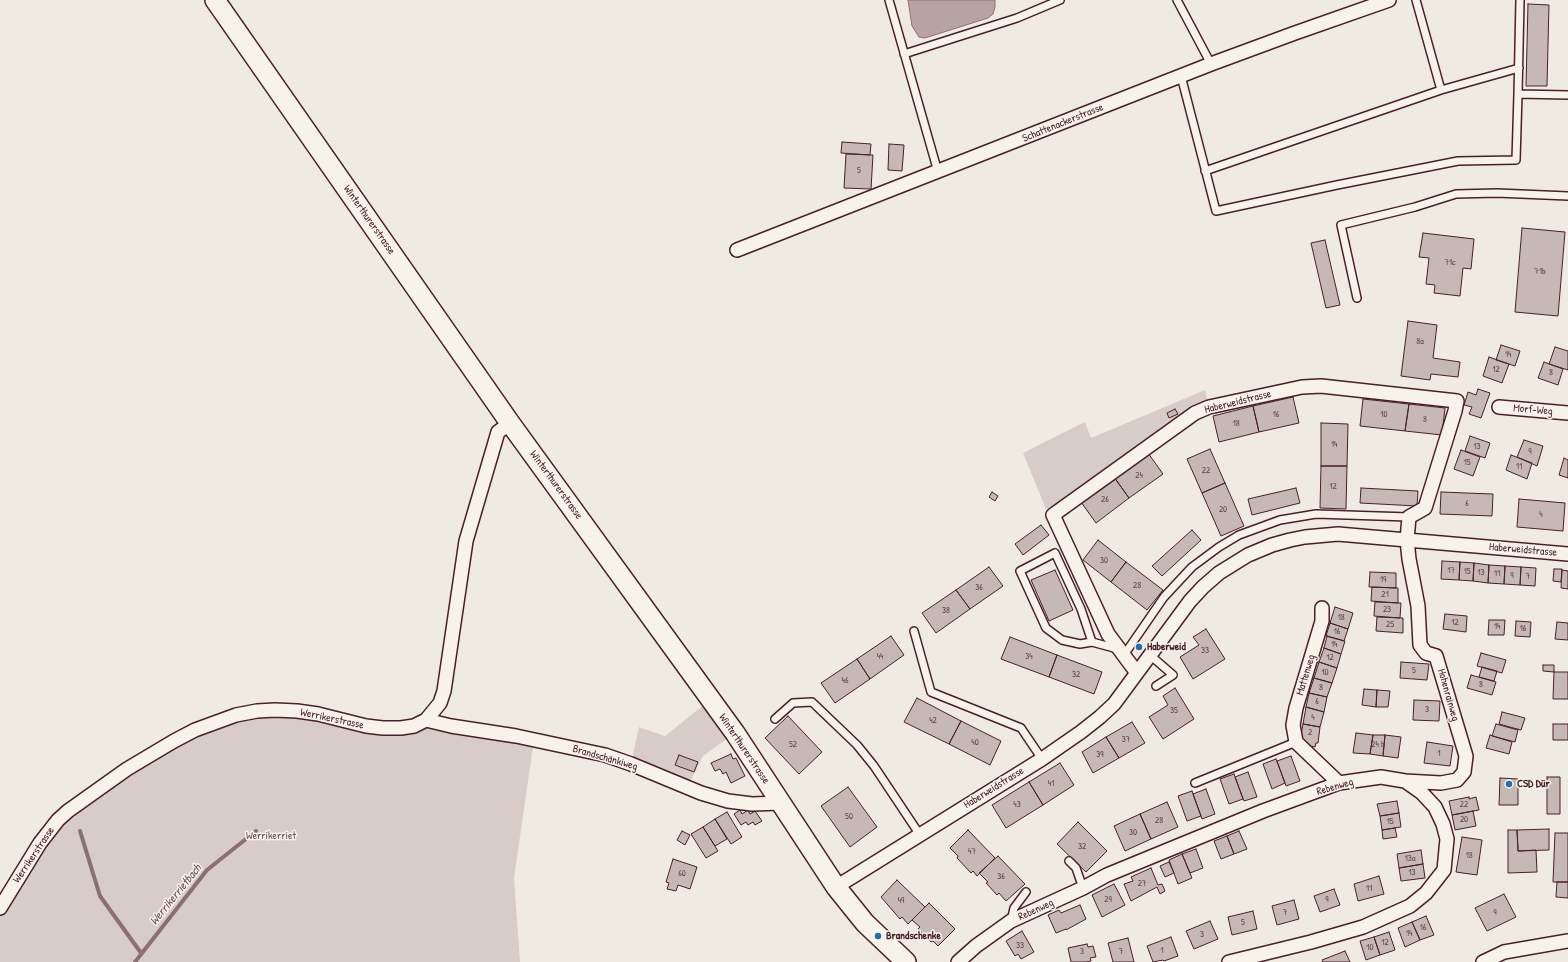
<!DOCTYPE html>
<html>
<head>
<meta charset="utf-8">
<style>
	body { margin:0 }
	canvas { display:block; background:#f0ebe0 }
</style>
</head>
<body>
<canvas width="1568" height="962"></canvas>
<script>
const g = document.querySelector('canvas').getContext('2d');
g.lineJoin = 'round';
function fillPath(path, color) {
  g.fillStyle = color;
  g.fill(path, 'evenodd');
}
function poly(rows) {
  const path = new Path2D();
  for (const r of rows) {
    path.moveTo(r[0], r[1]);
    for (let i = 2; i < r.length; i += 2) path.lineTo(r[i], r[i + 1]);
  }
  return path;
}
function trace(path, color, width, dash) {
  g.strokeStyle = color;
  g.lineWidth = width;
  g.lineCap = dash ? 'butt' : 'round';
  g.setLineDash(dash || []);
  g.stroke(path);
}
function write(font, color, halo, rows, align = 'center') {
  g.font = font + ' "Patrick Hand",sans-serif';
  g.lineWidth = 3;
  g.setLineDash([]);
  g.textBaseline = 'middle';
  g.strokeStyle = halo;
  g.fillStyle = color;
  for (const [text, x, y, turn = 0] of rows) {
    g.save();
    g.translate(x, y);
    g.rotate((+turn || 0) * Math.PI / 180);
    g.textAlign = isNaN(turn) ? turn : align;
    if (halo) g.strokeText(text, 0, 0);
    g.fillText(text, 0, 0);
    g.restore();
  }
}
fillPath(poly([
	[1205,390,1209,407,1108,474,1046,509,1023,453,1085,422,1091,438],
	[710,700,735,733,703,756,687,788,631,764,639,727,665,736],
	[257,711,366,726,426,720,534,740,514,878,520,962,0,962,0,908,50,830,149,755]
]), '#d8cdc6');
const water = poly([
	[908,0,995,0,995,7,993,14,988,18,925,38,919,37,912,26,908,0]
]);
fillPath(water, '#b7a4a2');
trace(water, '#8b6f72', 1);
trace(poly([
	[80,831,100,896,141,953],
	[135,962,207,870,256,831]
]), '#8b6f72', 4);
const building = poly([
	[1528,4,1549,5,1547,86,1526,86,1528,4],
	[842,142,871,144,870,155,841,153,842,142],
	[889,144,904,145,902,171,888,170,889,144],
	[846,154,873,155,871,189,844,188,846,154],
	[1522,228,1565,232,1558,316,1515,312,1522,228],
	[1423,233,1474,239,1471,269,1463,268,1460,296,1434,293,1435,285,1426,284,1429,258,1419,257,1423,233],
	[1325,240,1340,305,1326,308,1311,243,1325,240],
	[1408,321,1437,325,1433,358,1460,362,1458,377,1431,374,1430,380,1401,376,1408,321],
	[1501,345,1520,351,1515,366,1496,360,1501,345],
	[1555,347,1568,351,1568,370,1549,364,1555,347],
	[1489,357,1509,364,1502,383,1483,376,1489,357],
	[1544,362,1563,369,1558,385,1538,378,1544,362],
	[1478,389,1490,393,1481,418,1469,414,1472,407,1464,405,1468,392,1476,395,1478,389],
	[1293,397,1299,423,1259,432,1253,406,1293,397],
	[1363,399,1409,404,1405,431,1360,426,1363,399],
	[1409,404,1445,408,1442,435,1405,431,1409,404],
	[1253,406,1259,432,1219,442,1213,416,1253,406],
	[1175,409,1178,414,1169,418,1167,413,1175,409],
	[1321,423,1348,424,1347,466,1321,466,1321,423],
	[1470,436,1490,443,1485,458,1465,451,1470,436],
	[1524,440,1543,446,1537,466,1517,457,1524,440],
	[1210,449,1225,483,1202,493,1187,459,1210,449],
	[1461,450,1480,457,1473,476,1454,469,1461,450],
	[1148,453,1163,474,1129,498,1114,477,1148,453],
	[1511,455,1532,463,1527,479,1506,470,1511,455],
	[1564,458,1568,460,1568,478,1559,475,1564,458],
	[1321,466,1347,466,1346,509,1320,508,1321,466],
	[1114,477,1129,498,1096,523,1081,502,1114,477],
	[1225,483,1244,526,1221,536,1202,493,1225,483],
	[1296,488,1300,503,1252,515,1248,499,1296,488],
	[1361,488,1418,491,1417,506,1360,503,1361,488],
	[992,492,998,496,995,501,989,497,992,492],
	[1441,492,1493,494,1492,516,1440,514,1441,492],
	[1519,499,1565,503,1563,531,1517,527,1519,499],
	[1041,525,1049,535,1023,555,1015,544,1041,525],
	[1192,530,1201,540,1162,576,1152,566,1192,530],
	[1098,540,1126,562,1111,582,1083,560,1098,540],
	[1442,561,1460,562,1459,580,1441,579,1442,561],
	[1126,562,1163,590,1147,610,1111,582,1126,562],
	[1460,562,1474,563,1473,581,1459,580,1460,562],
	[1474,563,1489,565,1488,583,1473,581,1474,563],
	[1489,565,1505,566,1504,584,1488,583,1489,565],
	[1505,566,1521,567,1520,585,1504,584,1505,566],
	[989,567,1003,586,970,609,956,590,989,567],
	[1521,567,1536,568,1535,586,1520,585,1521,567],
	[1554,569,1562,569,1561,582,1553,581,1554,569],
	[1055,570,1073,610,1049,621,1031,580,1055,570],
	[1562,570,1568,571,1568,589,1561,588,1562,570],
	[1370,572,1396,573,1396,588,1369,587,1370,572],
	[1372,587,1398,588,1398,603,1371,601,1372,587],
	[956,590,970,609,936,633,922,613,956,590],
	[1375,602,1401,603,1400,618,1374,616,1375,602],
	[1335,607,1353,613,1348,629,1330,623,1335,607],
	[1445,614,1467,616,1466,632,1443,629,1445,614],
	[1377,617,1403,618,1403,633,1376,631,1377,617],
	[1489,620,1505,620,1504,635,1488,635,1489,620],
	[1516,621,1531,622,1530,637,1515,636,1516,621],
	[1557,622,1568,623,1568,640,1555,639,1557,622],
	[1330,623,1348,629,1344,641,1326,636,1330,623],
	[1206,629,1225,659,1193,679,1180,657,1199,645,1193,637,1206,629],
	[891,636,904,655,870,679,857,659,891,636],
	[1327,636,1345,641,1341,654,1324,648,1327,636],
	[1010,637,1057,655,1049,677,1001,659,1010,637],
	[1324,648,1341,654,1337,668,1319,662,1324,648],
	[1481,653,1506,660,1502,673,1477,666,1481,653],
	[1057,655,1102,672,1094,694,1049,677,1057,655],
	[857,659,870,679,835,703,821,683,857,659],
	[1319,662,1337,668,1332,683,1314,678,1319,662],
	[1401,662,1429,664,1427,680,1400,678,1401,662],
	[1543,665,1554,665,1554,672,1543,671,1543,665],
	[1482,667,1497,671,1494,681,1479,677,1482,667],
	[1554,672,1568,672,1568,699,1553,699,1554,672],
	[1471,675,1496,682,1492,695,1467,688,1471,675],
	[1314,678,1332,683,1327,697,1309,693,1314,678],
	[1175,688,1194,719,1163,739,1149,717,1168,705,1163,696,1175,688],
	[1364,689,1377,690,1376,707,1362,705,1364,689],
	[1377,690,1390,691,1388,707,1376,707,1377,690],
	[1309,693,1327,697,1324,712,1306,707,1309,693],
	[917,698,961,721,949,744,904,722,917,698],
	[1414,700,1440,701,1439,721,1413,720,1414,700],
	[1306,707,1324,712,1320,727,1303,724,1306,707],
	[1502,712,1525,718,1521,730,1499,724,1502,712],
	[788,716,822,752,799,774,765,738,788,716],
	[961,721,1001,741,990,765,949,744,961,721],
	[1132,722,1145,743,1119,758,1106,737,1132,722],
	[1303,724,1320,727,1318,743,1316,743,1315,747,1305,745,1305,741,1300,740,1303,724],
	[1496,724,1518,730,1515,742,1492,736,1496,724],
	[1553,724,1568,724,1568,740,1553,740,1553,724],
	[1356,733,1373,735,1370,754,1353,753,1356,733],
	[1373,735,1385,735,1383,756,1370,754,1373,735],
	[1385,735,1401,737,1398,758,1383,756,1385,735],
	[1490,735,1512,742,1509,754,1486,748,1490,735],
	[1106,737,1119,758,1093,773,1082,752,1106,737],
	[1427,742,1453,746,1450,766,1424,763,1427,742],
	[731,754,733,759,736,758,745,776,731,783,726,772,723,774,720,769,715,771,711,763,731,754],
	[679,755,698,762,694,772,675,765,679,755],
	[1291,756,1300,781,1286,786,1277,761,1291,756],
	[1276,759,1285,783,1272,789,1263,764,1276,759],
	[1060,763,1074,785,1043,805,1029,782,1060,763],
	[1248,772,1257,797,1244,801,1235,777,1248,772],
	[1234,774,1243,799,1229,804,1220,779,1234,774],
	[1547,777,1560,777,1560,814,1547,814,1547,777],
	[1500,778,1518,779,1518,805,1499,805,1500,778],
	[1029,782,1043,805,1006,828,992,805,1029,782],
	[848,787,877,827,850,847,821,806,848,787],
	[1206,789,1215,814,1202,819,1193,794,1206,789],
	[1192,791,1201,816,1187,821,1178,796,1192,791],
	[1469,797,1469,799,1476,797,1479,810,1452,815,1449,801,1469,797],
	[1397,801,1399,813,1380,816,1377,804,1397,801],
	[1167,802,1178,827,1151,839,1140,814,1167,802],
	[740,810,742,814,748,810,750,814,755,811,762,821,755,825,753,822,748,825,746,822,741,825,734,814,740,810],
	[1473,811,1476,826,1455,830,1452,815,1473,811],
	[727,812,742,837,731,844,715,819,727,812],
	[1399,813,1401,827,1382,830,1380,816,1399,813],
	[1140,814,1151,839,1125,851,1114,826,1140,814],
	[715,819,727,839,715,846,703,827,715,819],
	[1078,822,1107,851,1086,872,1057,844,1078,822],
	[703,827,718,851,706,858,691,834,703,827],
	[1395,828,1397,837,1383,839,1382,830,1395,828],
	[1549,829,1549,850,1518,851,1517,830,1549,829],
	[968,830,995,858,977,876,973,871,971,873,957,858,958,856,950,848,968,830],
	[1508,830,1517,830,1518,851,1536,850,1537,872,1508,873,1508,830],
	[682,831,690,835,685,845,677,840,682,831],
	[1239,831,1247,849,1234,854,1227,836,1239,831],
	[1555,833,1568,833,1568,882,1553,882,1555,833],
	[1227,836,1234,854,1221,859,1214,841,1227,836],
	[1462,837,1482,840,1477,875,1456,872,1462,837],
	[1196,849,1203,868,1190,873,1182,854,1196,849],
	[1421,850,1423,864,1399,868,1397,854,1421,850],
	[1182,854,1192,878,1178,884,1169,860,1182,854],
	[998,856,1025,884,1006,901,999,893,997,895,986,883,988,882,979,873,998,856],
	[673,859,697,867,690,889,678,885,676,891,667,889,669,883,666,882,673,859],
	[1169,862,1174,873,1165,877,1160,866,1169,862],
	[1423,864,1425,878,1401,881,1399,868,1423,864],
	[1151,868,1158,885,1162,884,1165,891,1160,894,1157,887,1131,901,1124,884,1133,881,1131,877,1151,868],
	[1379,876,1384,894,1358,901,1354,884,1379,876],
	[897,880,925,907,908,924,902,917,900,919,881,897,897,880],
	[1557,882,1568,882,1568,898,1556,897,1557,882],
	[1114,884,1125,905,1102,917,1092,895,1114,884],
	[1334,889,1340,905,1320,912,1314,896,1334,889],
	[1504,894,1516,917,1487,931,1475,908,1504,894],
	[1294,900,1299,919,1277,925,1272,906,1294,900],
	[929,903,955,929,938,946,933,941,931,942,918,929,920,927,912,920,929,903],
	[1080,905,1086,919,1066,930,1066,929,1056,933,1048,915,1059,910,1061,913,1080,905],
	[1253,911,1257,929,1232,935,1228,917,1253,911],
	[1426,916,1434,935,1420,940,1412,922,1426,916],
	[1210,921,1218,939,1194,949,1186,931,1210,921],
	[1412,922,1420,940,1405,947,1398,928,1412,922],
	[1022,931,1034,952,1021,959,1018,954,1015,956,1006,941,1022,931],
	[1389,932,1395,950,1380,955,1374,937,1389,932],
	[1171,937,1178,956,1164,961,1163,960,1153,962,1147,946,1171,937],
	[1374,937,1380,955,1366,960,1360,941,1374,937],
	[1128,938,1134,962,1113,962,1108,943,1128,938],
	[1087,944,1088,947,1093,946,1096,957,1090,958,1091,961,1086,962,1071,962,1068,948,1087,944],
	[1345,951,1350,962,1323,962,1322,960,1345,951]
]);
fillPath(building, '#c6b8b3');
trace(building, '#4a1f2b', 1);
const lane = poly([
	[889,0,938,172],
	[1177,0,1211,64],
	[1416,0,1441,90,1519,68],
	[1520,0,1518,94,1568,95],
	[904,54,1017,18,1060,0],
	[1181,76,1216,211,1337,185,1458,161,1516,160,1518,94],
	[1205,171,1441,90],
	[1357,298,1341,225,1415,207,1456,194,1497,193,1568,196],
	[914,631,931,692,1021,728,1042,759],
	[1092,642,1080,644,1062,640,1046,628,1020,571,1055,553,1081,609,1092,642,1118,649],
	[1124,655,1164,597,1192,567,1219,547,1239,535,1280,520,1316,514,1409,517],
	[1150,655,1173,675,1156,686],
	[775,719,793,703,812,702,857,745,874,766,920,835],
	[1195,783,1296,742],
	[1069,861,1076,868,1083,888],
	[1011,921,1014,908,1026,892]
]);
const street = poly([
	[737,250,1211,64,1295,33,1389,0],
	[1499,407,1568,413],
	[1322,608,1322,621,1296,708,1293,725,1296,742,1339,783],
	[1137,673,1108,634,1053,515,1195,413,1209,407,1302,387,1321,386,1457,401,1455,411,1425,508,1409,517,1407,540,1409,559,1418,606,1420,645,1426,653,1436,656,1466,756,1464,772,1457,780,1441,783,1405,781],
	[426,720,451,726,516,736,605,755,631,764,701,793,728,801,752,804,781,803],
	[836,887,1042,759,1081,732,1100,717,1114,704,1190,601,1203,587,1219,573,1248,555,1272,545,1290,540,1305,537,1338,534,1568,554],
	[0,908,40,843,58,820,68,811,127,769,174,741,195,730,236,715,257,711,275,710,297,711,318,714,366,726,383,728,401,728,414,726,426,720,440,703,444,691,466,541,498,432,510,423],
	[958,962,976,946,1011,921,1083,888,1107,875,1263,811,1339,783,1381,777,1405,781,1422,793,1435,807,1443,824,1447,839,1444,870,1426,893,1410,906,1363,927,1311,942,1229,962],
	[1483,962,1504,952,1568,941]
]);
const secondary = poly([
	[215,0,510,423,735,733,836,887,865,923,906,962]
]);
trace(lane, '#4a1f2b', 10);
trace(street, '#4a1f2b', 16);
trace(secondary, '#4a1f2b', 22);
trace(lane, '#f7f3e8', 7);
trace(street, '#f7f3e8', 13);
trace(secondary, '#f7f3e8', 19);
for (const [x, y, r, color] of [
	[1139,647,4,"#1f6fb2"],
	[1509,784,4,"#1f6fb2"],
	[878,936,4,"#1f6fb2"]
]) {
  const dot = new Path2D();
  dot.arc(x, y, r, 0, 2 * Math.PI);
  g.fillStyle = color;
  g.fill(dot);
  trace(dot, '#f7f3e8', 1.5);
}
write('9px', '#69454d', null, [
	["5",859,171],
	["71c",1450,263],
	["71b",1540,272],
	["8a",1420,342],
	["14",1508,355],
	["12",1496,370],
	["8",1551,373],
	["16",1276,415],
	["10",1384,415],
	["8",1425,420],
	["18",1236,424],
	["14",1334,445],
	["13",1477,447],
	["9",1530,452],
	["15",1467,463],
	["11",1519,467],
	["22",1206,471],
	["24",1139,476],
	["12",1333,487],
	["26",1105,500],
	["6",1467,504],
	["20",1223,510],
	["4",1541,515],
	["30",1104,561],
	["17",1451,571],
	["15",1467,572],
	["13",1481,573],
	["11",1497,574],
	["9",1512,576],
	["7",1528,577],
	["19",1383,580],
	["28",1137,586],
	["36",979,588],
	["21",1385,595],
	["23",1387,610],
	["38",946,611],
	["18",1341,618],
	["12",1455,623],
	["25",1390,625],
	["14",1497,627],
	["16",1523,629],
	["16",1337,632],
	["14",1334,645],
	["33",1205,651],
	["44",880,657],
	["34",1029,657],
	["12",1330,658],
	["5",1414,671],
	["10",1325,673],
	["32",1076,675],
	["46",845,681],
	["8",1481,685],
	["8",1321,688],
	["6",1317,702],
	["3",1427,710],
	["35",1174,711],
	["4",1313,718],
	["42",933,721],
	["2",1310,733],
	["37",1126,740],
	["40",975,743],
	["52",793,745],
	["24 b",1378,745],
	["1",1439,754],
	["39",1100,755],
	["41",1051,784],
	["43",1017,805],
	["22",1464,805],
	["50",849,817],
	["20",1464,820],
	["28",1159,821],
	["15",1390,822],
	["30",1133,833],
	["32",1082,847],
	["47",972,852],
	["18",1469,856],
	["13a",1410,859],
	["13",1412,873],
	["60",682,874],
	["36",1001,877],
	["27",1142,884],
	["11",1369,889],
	["29",1108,900],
	["9",1327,900],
	["49",901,901],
	["7",1285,913],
	["9",1495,913],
	["5",1243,923],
	["16",1423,928],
	["14",1409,934],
	["3",1202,935],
	["12",1385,943],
	["33",1020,946],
	["10",1370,948],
	["1",1162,951],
	["3",1082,952],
	["7",1121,952]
]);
write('11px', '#4a1f2b', '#f7f3e8', [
	["Schattenackerstrasse",1063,123,-22],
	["Winterthurerstrasse",369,220,55],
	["Haberweidstrasse",1238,402,-14],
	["Morf-Weg",1533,410,5],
	["Winterthurerstrasse",556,485,54],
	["Haberweidstrasse",1523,550,5],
	["Mattenweg",1306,675,-73],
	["Hohenrainweg",1448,695,74],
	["Werrikerstrasse",332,719,12],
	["Winterthurerstrasse",744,749,56],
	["Brandschänkiweg",605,758,16],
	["Rebenweg",1335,787,-16],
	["Haberweidstrasse",994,788,-32],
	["Werrikerstrasse",34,855,-56],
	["Rebenweg",1036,910,-25]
]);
write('bold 11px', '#4a1f2b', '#f7f3e8', [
	["Haberweid",1147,647],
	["CSD Dür",1517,784],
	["Brandschenke",886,936]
], 'left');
write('11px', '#6e4a52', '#f7f3e8', [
	["Werrikerriet",271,836]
]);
write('italic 12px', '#704e55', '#f7f3e8', [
	["Werrikerrietbach",176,895,-51]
]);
</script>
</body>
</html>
